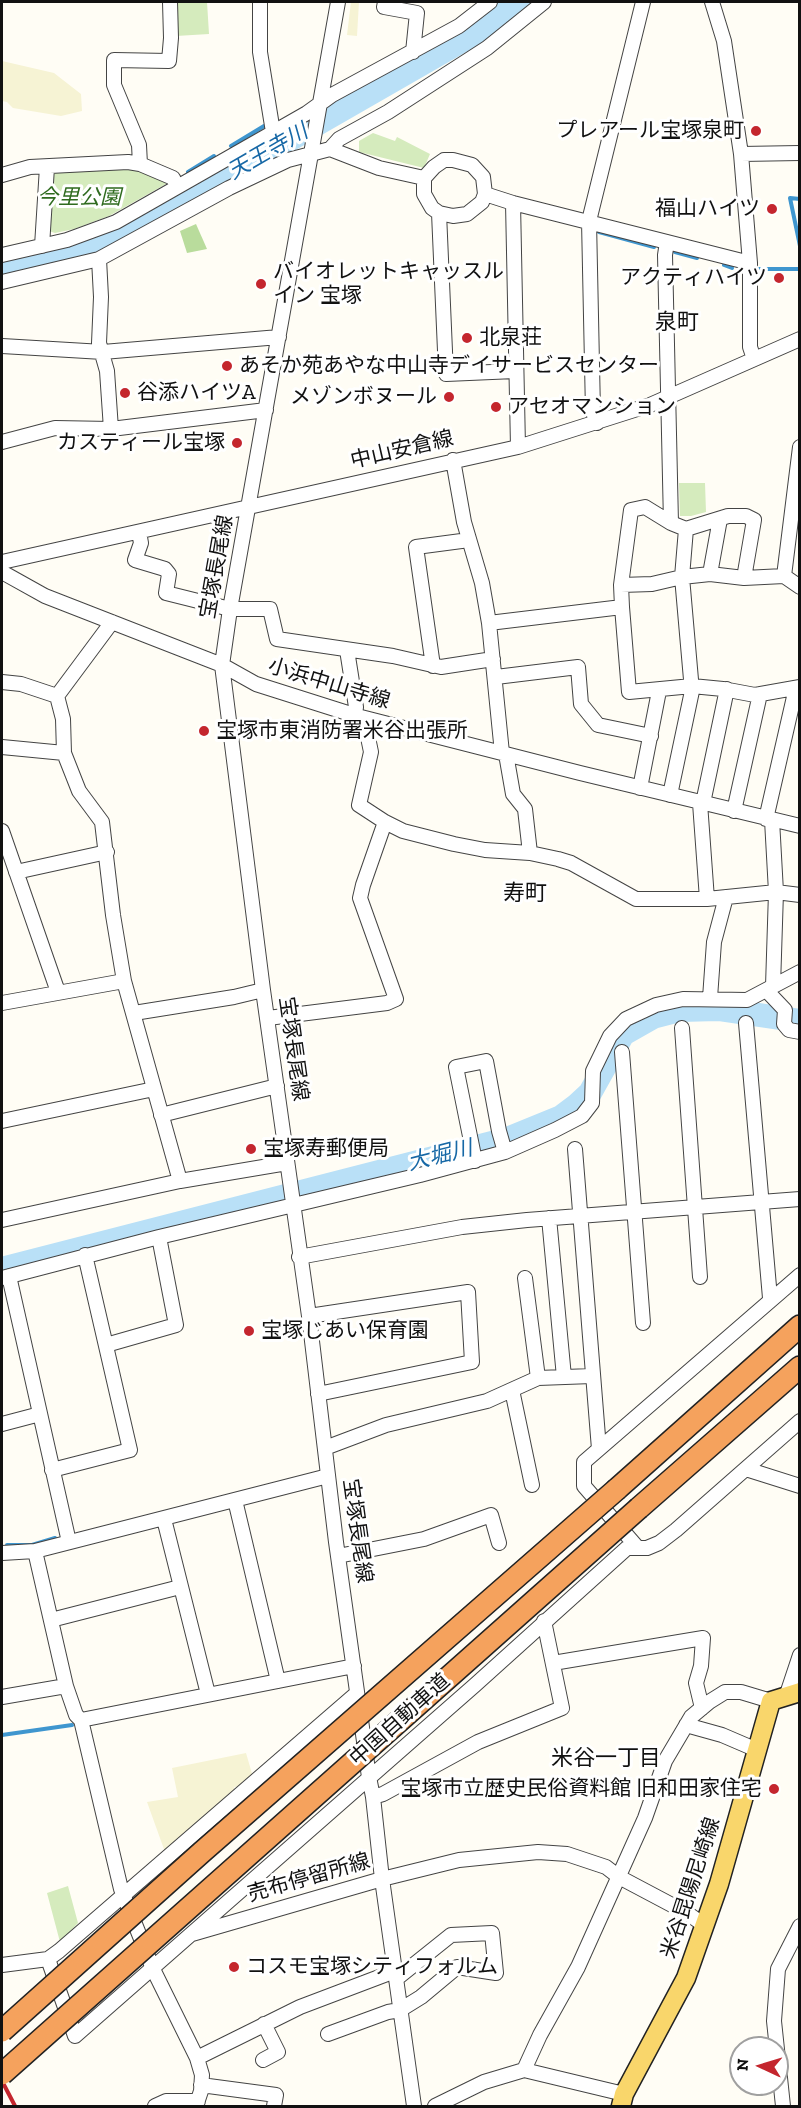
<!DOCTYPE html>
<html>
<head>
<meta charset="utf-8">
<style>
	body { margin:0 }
	#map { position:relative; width:801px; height:2108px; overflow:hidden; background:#fffdf5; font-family:"Zilla Slab",serif }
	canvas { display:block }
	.frame { position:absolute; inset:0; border:3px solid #111; pointer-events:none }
	.north { position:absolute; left:729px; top:2036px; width:60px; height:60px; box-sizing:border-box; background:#fff; border:2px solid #a0a0a0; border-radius:50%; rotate:274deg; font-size:16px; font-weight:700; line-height:24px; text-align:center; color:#111 }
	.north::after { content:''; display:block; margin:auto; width:21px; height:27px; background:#c4262e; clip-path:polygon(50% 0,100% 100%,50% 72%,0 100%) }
</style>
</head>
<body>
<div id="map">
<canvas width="801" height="2108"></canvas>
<div class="frame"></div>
<div class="north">N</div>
</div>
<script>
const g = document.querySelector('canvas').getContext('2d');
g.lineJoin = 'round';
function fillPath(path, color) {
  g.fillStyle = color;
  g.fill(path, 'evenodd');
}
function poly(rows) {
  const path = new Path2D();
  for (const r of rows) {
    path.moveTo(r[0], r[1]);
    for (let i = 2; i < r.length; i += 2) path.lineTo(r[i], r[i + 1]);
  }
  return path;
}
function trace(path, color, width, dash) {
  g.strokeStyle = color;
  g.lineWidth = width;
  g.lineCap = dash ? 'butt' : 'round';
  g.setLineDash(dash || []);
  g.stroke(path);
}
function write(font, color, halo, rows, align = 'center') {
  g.font = font + ' "Zilla Slab","Noto Sans JP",serif';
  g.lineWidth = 6;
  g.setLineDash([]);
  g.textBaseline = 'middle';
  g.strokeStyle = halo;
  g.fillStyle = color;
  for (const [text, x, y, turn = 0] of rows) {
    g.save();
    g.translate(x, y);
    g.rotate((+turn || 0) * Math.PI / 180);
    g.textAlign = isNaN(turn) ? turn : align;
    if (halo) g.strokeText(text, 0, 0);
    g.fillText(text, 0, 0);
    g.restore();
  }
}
fillPath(poly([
	[351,2,359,2,357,36,347,35],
	[2,61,54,73,81,94,82,111,61,116,13,108,7,102,2,101],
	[246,1753,253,1777,242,1786,234,1787,235,1793,165,1852,147,1802,178,1797,172,1768]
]), '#f6f3d4');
fillPath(poly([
	[173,2,207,2,209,34,176,36],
	[373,133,395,141,397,137,430,154,424,168,359,152,359,141],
	[130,168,165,179,166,184,109,216,74,229,55,233,49,231,52,176,55,172],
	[679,483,705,483,706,512,691,516,680,516],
	[68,1886,78,1923,60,1942,47,1893]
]), '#d5ebbd');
fillPath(poly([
	[196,224,207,249,187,253,180,231]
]), '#b9dc9c');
trace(poly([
	[231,146,264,126],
	[188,172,214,156],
	[800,199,790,198,800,246],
	[599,232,654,247],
	[675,252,697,258],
	[724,265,732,268],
	[758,269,800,269],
	[7,1545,32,1545,55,1538],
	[2,1735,72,1725]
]), '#3f96cf', 4);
trace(poly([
	[2,268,61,256,113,241,475,33,519,2],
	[2,1269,507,1139,561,1117,577,1105,590,1093,623,1034,653,1017,680,1010,718,1009,800,1021]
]), '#b9e0f7', 24);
const minor = poly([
	[260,2,260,52,273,132],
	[338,2,230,609,222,665,263,990,309,1316,336,1542,369,1777,373,1797,382,1879,414,2106],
	[385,2,384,7,417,13,413,52],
	[712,2,724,41,741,154,750,263,750,347,754,359],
	[330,149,379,168,424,178],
	[741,154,800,153],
	[444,160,453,160,472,165,483,177,485,194,482,202,467,214,453,216,439,213,432,208,424,194,424,178,434,167,444,160],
	[140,164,139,145,114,85,114,60,169,61,171,38,170,2],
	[2,175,30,167,128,162,140,164,173,178,177,187],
	[485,194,513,203,750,263],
	[513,203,518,447],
	[439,213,446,374,515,371],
	[667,242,665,255,671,523],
	[42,246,47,167],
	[2,255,67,240,116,222,307,113,332,95,459,26,490,2],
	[99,259,101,297,99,343,107,371,111,429],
	[2,282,99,259,229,188,288,160,330,149,339,139,388,112,487,48,544,2],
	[2,346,103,352,279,337],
	[597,423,593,412,589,221,643,2],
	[2,442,55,428,111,429,266,410],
	[453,460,464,522,482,583,489,623,502,753],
	[686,529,682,577,710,574,720,519],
	[139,532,141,543,135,560,165,569,169,574,166,593,230,609,270,609,277,639,393,656,441,667,493,659],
	[2,562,518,447,650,405,800,339],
	[2,572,45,596,222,665,256,684,357,716,580,773,800,826],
	[710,574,744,578,784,576,800,587],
	[784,576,800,447],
	[621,585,652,584,682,577,692,691,670,795],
	[622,607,621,585,631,510,645,507,671,523,686,529,728,516,746,516,754,520,744,578],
	[112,622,57,696,63,719,64,753,79,791,102,822,113,915,124,981,180,1181],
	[489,623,622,607,629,692,692,686,723,689,755,695,800,687],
	[347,650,356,707,355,715],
	[433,666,416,547,469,540],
	[496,677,578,667,581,704,598,725,651,736],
	[2,682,21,684,57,696],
	[364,718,371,752,359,805,385,822,403,831,454,844,485,850,530,853,558,859,571,863,636,899,707,899,776,892,800,895],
	[2,747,64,753],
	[506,754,513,794,525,809,530,853],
	[640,788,659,691],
	[700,803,707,899],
	[703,803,727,689],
	[734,811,760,694],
	[766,819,796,688],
	[772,820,776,892,773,986],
	[2,831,58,992],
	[16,872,107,852],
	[766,990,785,1010,784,1024,789,1030,800,1032],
	[710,998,714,942,726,897],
	[2,1003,124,981],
	[134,1013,234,997,263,990],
	[268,1018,387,1003,396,999,360,898,363,885,385,822],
	[746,1023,770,1298],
	[682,1028,700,1277],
	[622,1052,643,1323],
	[161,1115,277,1086],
	[2,1121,154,1089],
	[575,1149,599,1449],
	[475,1161,456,1067,486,1061,499,1131,505,1152],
	[549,1218,564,1377],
	[2,1220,180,1181,287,1163],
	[299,1257,462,1227,527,1220,800,1199],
	[9,1276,69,1542],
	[2,1278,159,1237,420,1175,505,1152,555,1130,582,1116,592,1103,593,1071,610,1036,626,1019,656,1005,683,999,747,1000,800,972],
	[525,1278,538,1378],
	[309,1316,468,1292,472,1362,318,1394],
	[106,1345,176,1325,159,1237],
	[512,1390,532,1485],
	[2,1424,40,1414],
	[325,1448,386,1425,487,1401,538,1378,592,1376],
	[746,1469,800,1486],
	[52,1470,130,1450,85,1255],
	[235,1500,278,1681],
	[164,1519,208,1694],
	[637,1547,584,1486,584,1462,800,1275],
	[35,1551,66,1686,76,1715,81,1720,121,1889,153,1969,197,2058,202,2075,201,2091,196,2106],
	[2,1553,35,1551,328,1476],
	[338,1556,424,1539,491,1515,499,1543],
	[51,1620,180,1587],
	[553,1663,703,1638,701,1666,696,1683,702,1708],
	[2,1697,66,1686],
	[786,1697,800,1655],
	[81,1720,354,1666],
	[686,1725,722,1735,757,1750],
	[373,1797,383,1794,478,1742,562,1708,544,1621],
	[192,1934,382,1879,459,1860,538,1852,567,1854,606,1867,619,1877,687,1913,704,1925],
	[48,1959,75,2036,475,1685,627,1548,647,1548,659,1543,676,1530,800,1421],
	[2,1965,48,1959,59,1951,357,1693],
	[328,2034,388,2012,400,2010,421,1997,457,1967,496,1973,492,1933,451,1935,396,1979],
	[197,2058,300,2007,395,1971],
	[263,2060,278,2052,264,2024],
	[524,2070,540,2035,578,1967,645,1818,665,1761,691,1717,709,1702,725,1692,741,1692,771,1701],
	[201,2085,276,2095,274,2106],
	[155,2106,166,2101,198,2101],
	[435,2106,484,2082,524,2070,624,2094],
	[783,2106,774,2021,778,1969,800,1926]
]);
const major = poly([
	[621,2106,624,2094,686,1978,719,1884,771,1701,800,1692]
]);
const highway = poly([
	[617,1489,800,1326],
	[639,1508,800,1367]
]);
trace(minor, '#444', 16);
trace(major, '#222', 21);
trace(highway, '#222', 24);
trace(minor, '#fff', 14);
trace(major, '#f9d66b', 18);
trace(highway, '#f5a25d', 21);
trace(poly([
	[2,2081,15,2106]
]), '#c4262e', 4);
const highwayBridge = poly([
	[2,2031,202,1852,617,1489],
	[2,2074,639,1508]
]);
trace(highwayBridge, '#222', 24, []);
trace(highwayBridge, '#f5a25d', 21);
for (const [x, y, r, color] of [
	[756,131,6,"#c4262e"],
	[772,209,6,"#c4262e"],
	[779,278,6,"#c4262e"],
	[261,284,6,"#c4262e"],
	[467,338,6,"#c4262e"],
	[227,366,6,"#c4262e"],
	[125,393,6,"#c4262e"],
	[449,397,6,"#c4262e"],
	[496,407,6,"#c4262e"],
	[237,443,6,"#c4262e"],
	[204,731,6,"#c4262e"],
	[251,1149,6,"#c4262e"],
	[249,1331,6,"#c4262e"],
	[774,1789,6,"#c4262e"],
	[234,1967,6,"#c4262e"]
]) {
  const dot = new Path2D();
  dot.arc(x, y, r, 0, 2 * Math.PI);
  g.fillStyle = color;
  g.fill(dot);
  trace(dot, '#fff', 2);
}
write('21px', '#111', '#fff', [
	["プレアール宝塚泉町",744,131,"right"],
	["福山ハイツ",760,209,"right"],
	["バイオレットキャッスル",273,272],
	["イン 宝塚",273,296],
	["アクティハイツ",767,278,"right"],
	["北泉荘",479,338],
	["あそか苑あやな中山寺デイサービスセンター",239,366],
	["谷添ハイツA",137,393],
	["メゾンボヌール",437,397,"right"],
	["アセオマンション",508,407],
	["カスティール宝塚",225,443,"right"],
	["宝塚市東消防署米谷出張所",216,731],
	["宝塚寿郵便局",263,1149],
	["宝塚じあい保育園",261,1331],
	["宝塚市立歴史民俗資料館 旧和田家住宅",762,1789,"right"],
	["コスモ宝塚シティフォルム",246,1967]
], 'left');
write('italic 21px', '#2f6b1f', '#fff', [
	["今里公園",79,198]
]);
write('21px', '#111', '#fff', [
	["中山安倉線",402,450,-13],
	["宝塚長尾線",217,567,-80],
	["小浜中山寺線",329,684,17],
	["宝塚長尾線",293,1049,82],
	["宝塚長尾線",357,1531,82],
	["中国自動車道",400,1720,-42],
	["売布停留所線",309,1878,-16],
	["米谷昆陽尼崎線",691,1888,-72]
]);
write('italic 22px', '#1768a6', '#fff', [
	["天王寺川",268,152,-30],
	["大堀川",440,1156,-14]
]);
write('22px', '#111', '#fff', [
	["泉町",677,323],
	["寿町",525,894],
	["米谷一丁目",606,1759]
]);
</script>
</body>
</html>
